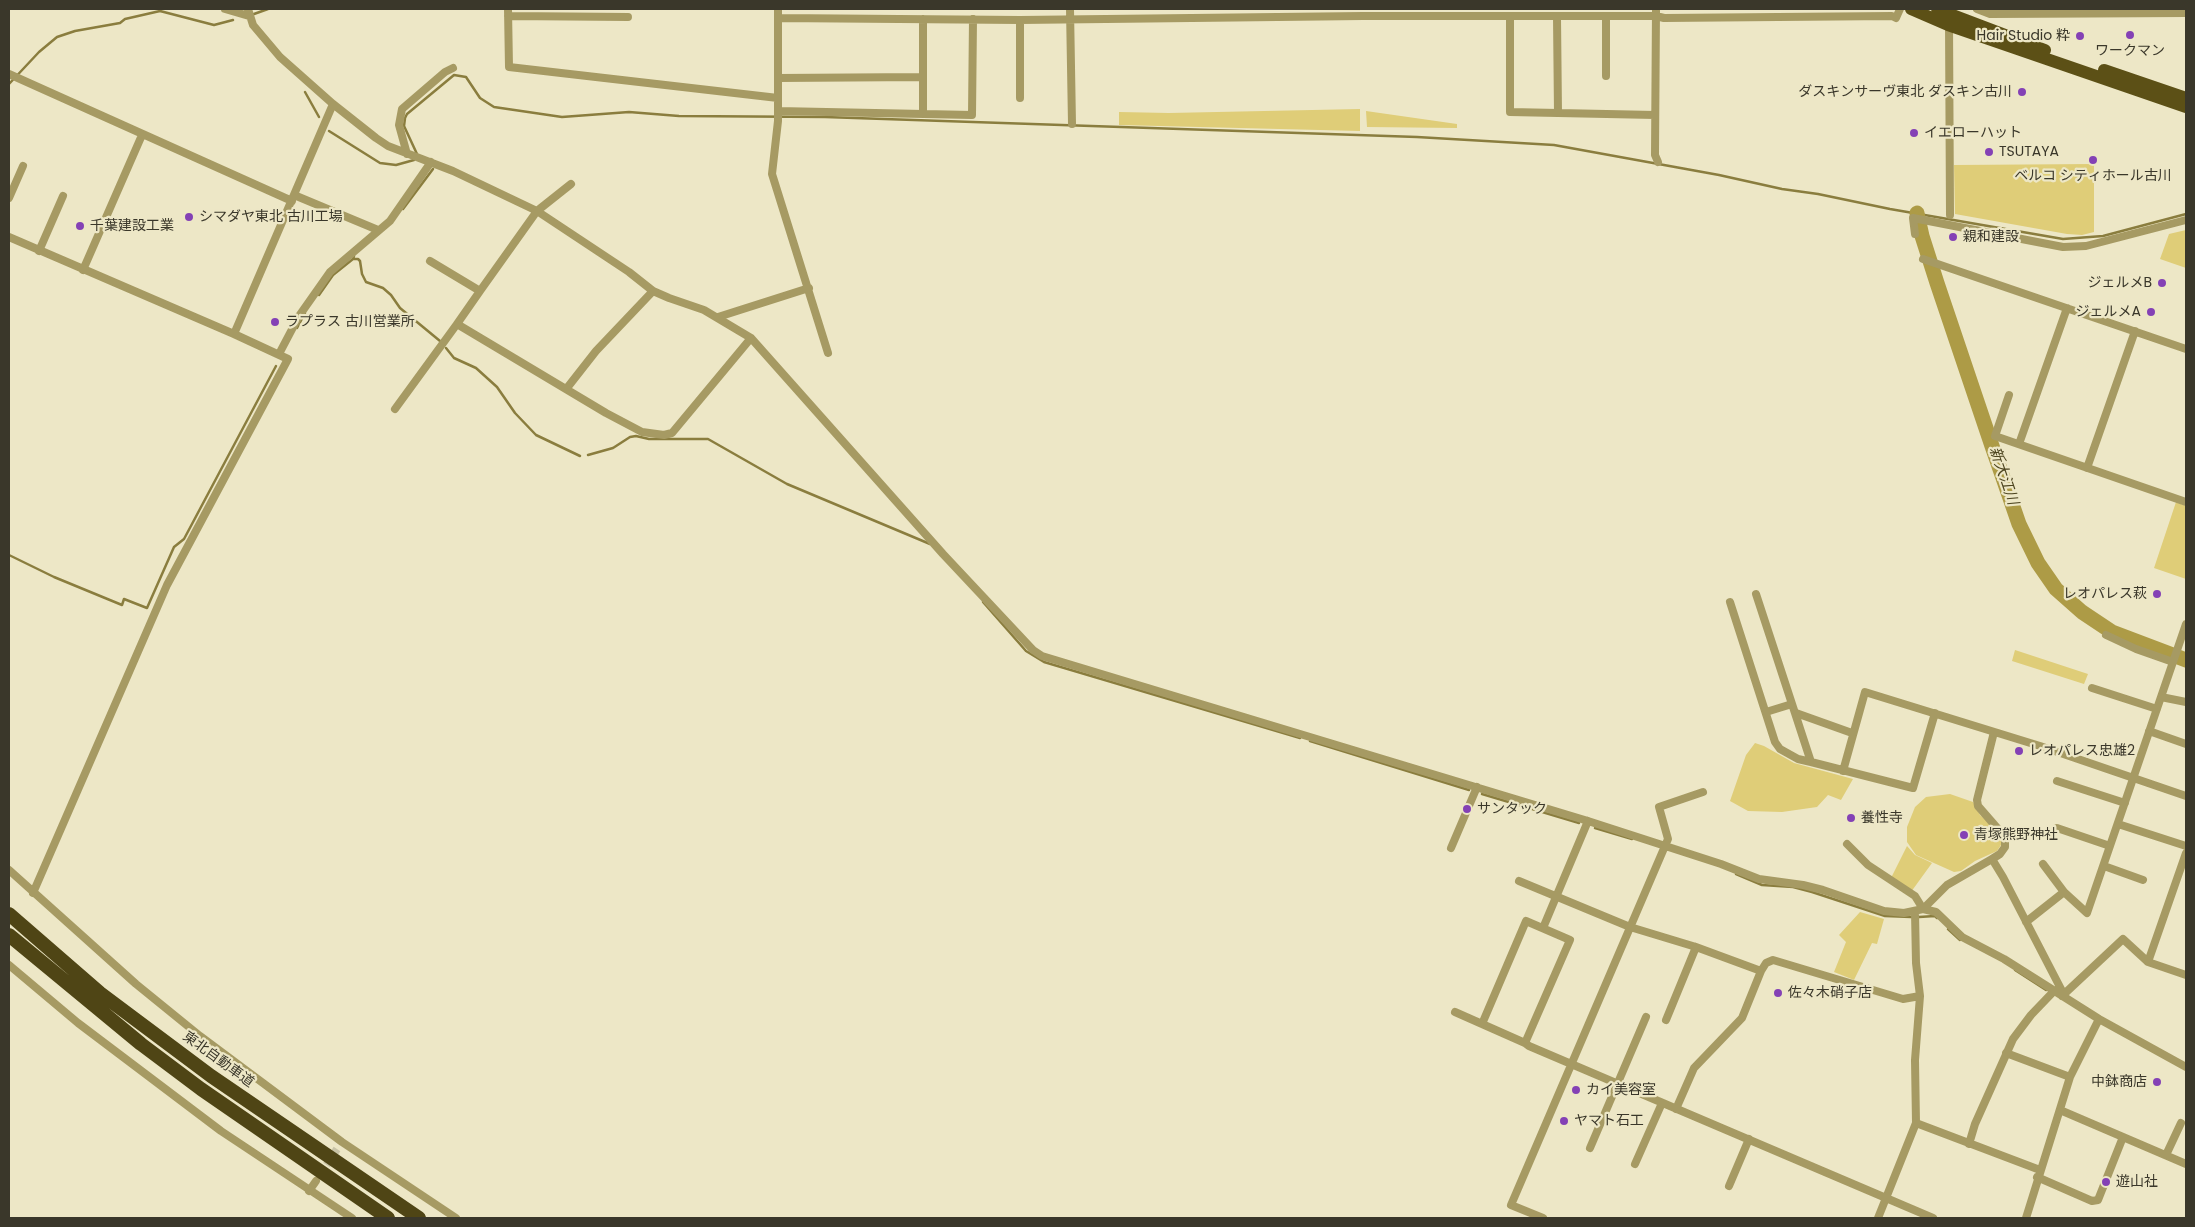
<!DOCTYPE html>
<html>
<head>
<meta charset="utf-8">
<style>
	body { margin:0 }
	#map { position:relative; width:2195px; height:1227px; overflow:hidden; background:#ede7c6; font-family:Poppins,sans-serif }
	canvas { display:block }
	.frame { position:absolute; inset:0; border:10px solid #3a372a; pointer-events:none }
</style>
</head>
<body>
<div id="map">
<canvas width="2195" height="1227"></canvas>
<div class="frame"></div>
</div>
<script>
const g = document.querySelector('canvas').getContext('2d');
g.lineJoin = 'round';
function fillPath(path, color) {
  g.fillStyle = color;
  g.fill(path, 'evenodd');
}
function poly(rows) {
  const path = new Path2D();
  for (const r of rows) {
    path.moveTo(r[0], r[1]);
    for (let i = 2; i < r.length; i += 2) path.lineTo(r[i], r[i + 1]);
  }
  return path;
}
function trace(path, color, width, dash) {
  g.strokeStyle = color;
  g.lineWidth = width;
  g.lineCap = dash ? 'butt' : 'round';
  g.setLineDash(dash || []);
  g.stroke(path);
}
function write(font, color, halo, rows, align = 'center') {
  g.font = font + ' Poppins,"Noto Sans JP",sans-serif';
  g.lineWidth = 4.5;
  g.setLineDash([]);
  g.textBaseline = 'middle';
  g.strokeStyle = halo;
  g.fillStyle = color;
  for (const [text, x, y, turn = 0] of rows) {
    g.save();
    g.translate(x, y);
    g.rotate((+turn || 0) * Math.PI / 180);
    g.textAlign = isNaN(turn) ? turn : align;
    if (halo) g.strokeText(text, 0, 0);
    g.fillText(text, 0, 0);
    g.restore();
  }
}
fillPath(poly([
	[1360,109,1360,131,1119,125,1119,112,1169,113],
	[1366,111,1457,124,1457,128,1367,127],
	[2094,164,2094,232,2082,235,2067,234,1955,214,1954,165],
	[2186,230,2186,268,2160,259,2169,234],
	[2176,502,2186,506,2186,579,2154,568],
	[2015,650,2088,674,2084,684,2012,661],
	[1755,743,1764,746,1794,763,1853,779,1841,800,1828,795,1817,807,1782,812,1748,811,1730,801,1746,755],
	[1950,794,1973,802,1980,815,1996,829,2002,838,2001,845,1997,851,1975,861,1961,871,1954,872,1916,855,1907,842,1907,827,1915,807,1926,797],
	[1907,846,1915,855,1932,863,1911,892,1891,878],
	[1860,912,1884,919,1877,944,1872,943,1854,980,1834,972,1846,942,1839,935]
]), '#dfcd78');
trace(poly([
	[254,14,268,9],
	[9,84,39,52,57,37,75,31,120,23,125,19,160,11,214,25,233,20],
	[305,92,319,117],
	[329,131,380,163,396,165,414,160,417,154,404,126,405,118,407,114,454,75,466,77,480,98,494,107,562,117,629,112,679,116,825,117,1417,137,1554,145,1719,175,1782,189,1818,194,1890,209,2063,239,2103,236,2186,214],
	[403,209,433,169],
	[353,259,358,259,360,261,362,274,366,282,383,288,391,295,400,308,440,341],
	[319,295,333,275,353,259,354,256],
	[297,328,305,313],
	[446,348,454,358,476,368,497,387,515,413,536,435,580,456],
	[588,455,613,448,630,437,636,436,649,439,708,439,787,484,930,544],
	[9,555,54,577,122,605,124,599,147,608,174,547,184,539,276,366],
	[983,602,1026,651,1044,662,1300,738],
	[1310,741,1469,790],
	[1482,794,1579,823],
	[1595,828,1632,839],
	[1736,874,1762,885,1793,887,1812,892,1885,916,1911,917],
	[1919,917,1935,916,1937,918],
	[1948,929,1960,940],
	[2015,970,2046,990]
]), '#8a7d3e', 2.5);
trace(poly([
	[1917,213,1922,236,1937,283,1992,446,2019,524,2038,563,2056,589,2082,612,2112,632,2186,660]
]), '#ad9b46', 15);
trace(poly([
	[320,1175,337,1149]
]), '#c9c4a7', 8, [8, 4]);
trace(poly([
	[225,9,249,16],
	[248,9,253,25,280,57,333,104,376,138,388,146,453,171,537,211,629,272,653,291,669,298,704,310,751,338,943,554,1033,650,1042,656,1588,821,1721,864,1759,879,1803,885,1823,890,1884,911,1904,913,1923,909,1936,912,1962,937,2004,959,2099,1019,2186,1067],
	[508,9,509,67,778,98],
	[778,9,778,121,772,174,828,353],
	[1070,9,1072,124],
	[1656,9,1655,155,1658,162],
	[1977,9,1990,14,2186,13],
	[508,16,628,17],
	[1606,16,1606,76],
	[1510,17,1510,112,1558,113,1557,17],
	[778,18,1020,20,1363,16,1656,16,1664,18,1892,16,1896,18,1900,9],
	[923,19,923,114],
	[1020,20,1020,98],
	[1949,23,1950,215],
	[9,74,292,201],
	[778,78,923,77],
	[778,111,972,115,973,19],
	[1558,113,1655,115],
	[407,154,399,125,402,109,445,72,453,68],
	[294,195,378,230],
	[9,198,23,166],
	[1915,234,1913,218,2063,247,2086,246,2186,220],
	[9,237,234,334,288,359,167,585,33,893],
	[39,251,63,196],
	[1923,259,2186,349],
	[430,261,480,291,457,324,606,413,642,432,664,435,672,433,751,338],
	[83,270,142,135],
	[480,291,537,211,571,184],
	[718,317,809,288],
	[234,334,333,104],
	[279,354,299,316,330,272,390,221,431,162],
	[567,388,596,351,653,291],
	[2009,395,1995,436,2186,502],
	[395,409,457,324],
	[2019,444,2067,308],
	[2087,468,2135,331],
	[1756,594,1811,762,1913,788,1935,713],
	[1730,602,1775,742,1780,749,1798,759,1811,762],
	[2106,635,2136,649,2173,662],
	[2092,688,2157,709],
	[2161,697,2186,702],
	[1766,712,1792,704],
	[1796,713,1852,733],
	[2149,731,2186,744],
	[1994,732,1977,800,1978,806,2005,837,2005,847,2000,854,1992,859,2003,877,2061,989,2062,996],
	[1843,771,1865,692,2040,746,2186,796],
	[2057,781,2125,803],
	[2118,824,2186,846],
	[2057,828,2110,846],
	[1847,844,1868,865,1915,896,1923,909,1947,885,1992,859],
	[1451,848,1477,787],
	[2043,864,2064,892,2087,913,2186,624],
	[2104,866,2143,880],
	[9,870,136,984,200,1036,342,1142,456,1218],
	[1519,881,1630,927,1696,947,1761,971,1766,963,1773,960,1903,999,1920,996],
	[2026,922,2064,892],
	[1543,928,1588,821],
	[2148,962,2186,853],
	[9,965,78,1023,221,1131,352,1218],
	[2062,996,2123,939,2148,962,2186,975],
	[1455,1012,1525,1043,1529,1046,1933,1218],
	[1666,1020,1696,947],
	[1482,1024,1526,921,1570,940,1525,1043],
	[2006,1053,2070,1077],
	[1676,1109,1694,1068,1742,1018,1761,971],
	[2060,1110,2186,1164],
	[1916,1123,2040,1170],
	[1969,1144,1975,1124,2013,1039,2031,1015,2054,991],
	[1590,1148,1646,1017],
	[2166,1155,2181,1123],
	[1635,1164,1662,1103],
	[2037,1177,2092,1201,2098,1200,2123,1137],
	[1729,1186,1749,1139],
	[309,1191,316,1181],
	[1543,1218,1511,1205,1668,839,1659,807,1703,792],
	[1878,1218,1916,1123,1915,1060,1920,996,1916,963,1915,912],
	[2026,1218,2070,1077,2099,1019]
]), '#a69a63', 8);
trace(poly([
	[1911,9,1948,25,2186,107],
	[1937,9,2045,50],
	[2104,70,2186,98]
]), '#5c5016', 12);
trace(poly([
	[9,914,100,993,211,1076,419,1218],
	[9,935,141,1044,201,1089,388,1218]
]), '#4f4515', 14);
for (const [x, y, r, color] of [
	[2130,35,5,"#8441b5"],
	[2080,36,5,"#8441b5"],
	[2022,92,5,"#8441b5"],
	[1914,133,5,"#8441b5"],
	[1989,152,5,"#8441b5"],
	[2093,160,5,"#8441b5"],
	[189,217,5,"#8441b5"],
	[80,226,5,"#8441b5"],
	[1953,237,5,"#8441b5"],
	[2162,283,5,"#8441b5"],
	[2151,312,5,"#8441b5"],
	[275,322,5,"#8441b5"],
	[2157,594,5,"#8441b5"],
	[2019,751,5,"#8441b5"],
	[1467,809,5,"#8441b5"],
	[1851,818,5,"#8441b5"],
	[1964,835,5,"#8441b5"],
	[1778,993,5,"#8441b5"],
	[2157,1082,5,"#8441b5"],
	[1576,1090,5,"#8441b5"],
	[1564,1121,5,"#8441b5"],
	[2106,1182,5,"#8441b5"]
]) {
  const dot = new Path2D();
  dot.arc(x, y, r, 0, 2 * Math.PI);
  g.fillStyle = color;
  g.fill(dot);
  trace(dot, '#ede7c6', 2);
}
write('14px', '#3a372a', '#ede7c6', [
	["Hair Studio 粋",2070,36,"right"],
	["ワークマン",2130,51,"center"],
	["ダスキンサーヴ東北 ダスキン古川",2012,92,"right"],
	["イエローハット",1924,133],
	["TSUTAYA",1999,152],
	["ベルコ シティホール古川",2093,176,"center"],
	["シマダヤ東北 古川工場",199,217],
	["千葉建設工業",90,226],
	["親和建設",1963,237],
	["ジェルメB",2152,283,"right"],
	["ジェルメA",2141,312,"right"],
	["ラプラス 古川営業所",285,322],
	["レオパレス萩",2147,594,"right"],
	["レオパレス忠雄2",2029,751],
	["サンタック",1477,809],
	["養性寺",1861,818],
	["青塚熊野神社",1974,835],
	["佐々木硝子店",1788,993],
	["中鉢商店",2147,1082,"right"],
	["カイ美容室",1586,1090],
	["ヤマト石工",1574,1121],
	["遊山社",2116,1182]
], 'left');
write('14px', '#3a372a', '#ede7c6', [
	["東北自動車道",218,1060,36]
]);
write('italic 15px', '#4c441f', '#ede7c6', [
	["新大江川",2003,476,71]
]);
</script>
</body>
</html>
